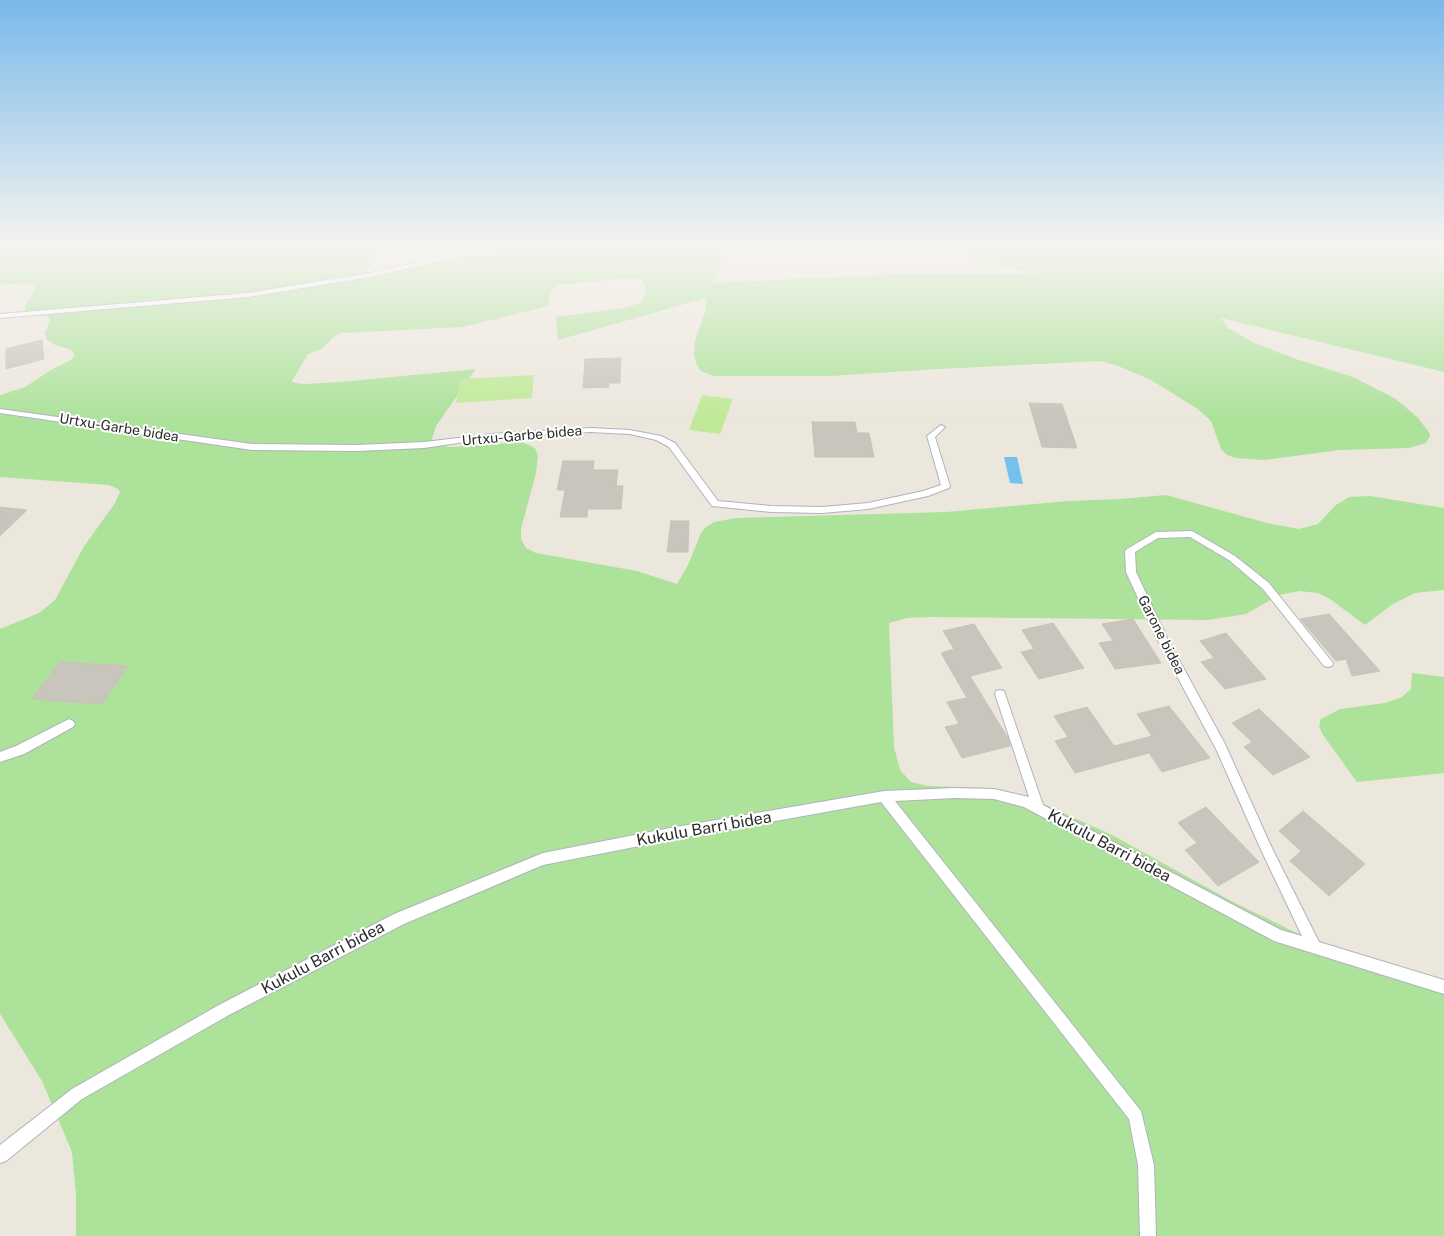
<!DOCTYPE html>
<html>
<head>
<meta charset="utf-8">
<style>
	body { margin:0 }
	canvas { display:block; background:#ece7dd }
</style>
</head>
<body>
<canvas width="1444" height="1236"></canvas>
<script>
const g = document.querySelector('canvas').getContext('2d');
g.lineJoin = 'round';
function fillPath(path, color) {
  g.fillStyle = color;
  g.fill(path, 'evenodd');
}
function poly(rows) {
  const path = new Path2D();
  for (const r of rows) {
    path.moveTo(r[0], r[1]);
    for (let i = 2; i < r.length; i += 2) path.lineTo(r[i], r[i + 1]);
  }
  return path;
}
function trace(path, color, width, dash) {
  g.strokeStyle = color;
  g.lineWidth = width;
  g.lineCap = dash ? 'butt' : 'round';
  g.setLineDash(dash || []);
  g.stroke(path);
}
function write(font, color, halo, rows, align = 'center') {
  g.font = font + ' "Public Sans",sans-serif';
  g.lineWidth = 4;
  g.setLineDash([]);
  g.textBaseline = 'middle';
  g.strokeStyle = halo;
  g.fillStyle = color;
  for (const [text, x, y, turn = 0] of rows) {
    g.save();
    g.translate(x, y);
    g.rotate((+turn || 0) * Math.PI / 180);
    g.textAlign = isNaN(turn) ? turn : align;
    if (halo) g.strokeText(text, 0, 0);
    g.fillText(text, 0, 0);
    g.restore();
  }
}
fillPath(poly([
	[0,246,385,246,368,270,369,274,377,275,518,246,721,246,721,269,714,278,713,283,899,274,1036,274,923,246,1444,246,1444,372,1221,318,1228,328,1254,343,1296,359,1353,377,1396,399,1417,417,1429,432,1430,436,1426,443,1409,448,1340,450,1264,460,1236,458,1227,455,1221,449,1211,421,1198,409,1151,380,1118,366,1101,361,938,369,831,376,714,376,701,371,696,363,694,354,695,340,706,310,706,298,558,340,556,317,624,308,641,303,646,294,645,286,642,280,631,278,558,285,550,291,549,306,463,327,341,333,332,338,323,348,308,354,292,381,295,383,304,384,340,382,476,369,436,426,432,439,436,445,451,447,522,442,535,448,538,456,536,473,521,529,521,539,526,548,536,553,637,571,677,584,688,565,701,533,706,527,714,522,736,518,946,512,1068,501,1120,499,1166,495,1267,523,1299,529,1318,524,1336,505,1349,497,1370,496,1444,508,1444,590,1415,593,1393,604,1365,625,1330,599,1317,593,1300,591,1279,595,1246,614,1208,620,932,617,907,618,889,623,894,747,900,770,911,782,928,786,993,788,1028,797,1112,835,1235,903,1326,947,1444,985,1444,1236,76,1236,76,1195,72,1152,42,1081,0,1014,0,629,39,613,55,600,83,548,115,503,120,492,118,489,109,485,0,477,0,395,25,387,51,370,71,360,75,355,70,349,55,345,47,340,45,333,50,320,48,316,29,313,25,310,26,304,35,291,35,286,26,283,0,285],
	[1412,673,1444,677,1444,773,1357,782,1323,735,1319,726,1321,719,1340,709,1385,703,1402,697,1411,689]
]), '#ade29b');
fillPath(poly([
	[534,375,532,398,456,403,460,379],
	[702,395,733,399,720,434,689,430]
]), '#bfe997');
fillPath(poly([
	[1004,457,1017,457,1023,484,1010,483]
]), '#73c1ec');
const building = poly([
	[42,340,44,359,6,369,6,349,42,340],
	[621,358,620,383,609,383,609,387,583,388,585,359,621,358],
	[1029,403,1062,404,1077,448,1042,447,1029,403],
	[812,422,855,422,857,433,869,433,874,457,815,457,812,422],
	[563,461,594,461,593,470,618,470,616,486,623,486,621,509,588,509,587,517,560,517,565,490,557,490,563,461],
	[0,507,27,510,0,536,0,507],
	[671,521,689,521,688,552,667,552,671,521],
	[1329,614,1380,671,1352,676,1346,659,1336,661,1300,619,1329,614],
	[1133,619,1161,663,1115,669,1099,643,1113,641,1102,624,1133,619],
	[1053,623,1084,668,1039,679,1021,652,1034,649,1022,630,1053,623],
	[974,624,1002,668,970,676,1008,738,1010,746,962,758,945,727,959,724,947,702,967,698,941,653,954,649,943,631,974,624],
	[1226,633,1266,679,1225,689,1201,662,1214,658,1200,641,1226,633],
	[60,662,128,666,102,704,32,699,60,662],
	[1169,706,1210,758,1162,772,1149,753,1075,773,1055,741,1068,737,1054,716,1087,707,1114,746,1152,736,1137,714,1169,706],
	[1259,709,1310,757,1273,775,1244,747,1252,742,1232,723,1259,709],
	[1206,807,1259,862,1218,886,1185,850,1197,843,1178,823,1206,807],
	[1303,811,1365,864,1329,896,1290,861,1301,851,1279,831,1303,811]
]);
fillPath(building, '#c8c5bc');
trace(building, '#c8c3b7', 1);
const service = poly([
	[494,246,505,246,370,277,248,297,0,318,0,314,248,293,370,273,494,246],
	[0,409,252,444,357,445,424,442,492,434,590,428,630,430,661,436,675,443,718,501,771,506,822,507,868,503,923,491,941,485,927,436,941,425,945,427,935,437,950,486,949,488,928,496,868,509,822,513,771,512,712,506,669,447,656,440,630,434,590,432,492,438,424,448,357,451,252,450,0,413,0,409],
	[1192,531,1235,556,1269,583,1333,663,1332,666,1328,667,1324,666,1263,589,1229,560,1190,537,1158,538,1135,552,1136,572,1166,636,1225,744,1270,844,1319,942,1444,980,1444,994,1274,941,1024,807,994,799,955,798,895,801,1141,1111,1154,1165,1156,1236,1140,1236,1138,1165,1129,1119,881,802,670,840,543,865,404,924,229,1015,82,1099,6,1161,0,1163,0,1145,72,1089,219,1005,394,914,543,853,670,828,884,791,955,788,994,789,1029,797,995,694,996,691,1000,690,1004,691,1005,694,1043,805,1281,930,1302,936,1262,852,1216,749,1156,637,1126,572,1125,551,1127,549,1156,532,1192,531],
	[69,719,73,721,75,724,73,727,24,754,0,762,0,752,16,746,69,719]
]);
trace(service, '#b1b2be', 2);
fillPath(service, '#fff');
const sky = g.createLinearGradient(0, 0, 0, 419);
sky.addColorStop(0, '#79b9ea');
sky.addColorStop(0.59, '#f6f4f0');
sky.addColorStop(1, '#f6f4f000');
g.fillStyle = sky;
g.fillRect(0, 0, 1444, 419);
write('14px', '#2b2b2b', '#fff', [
	["Urtxu-Garbe bidea",119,428,9],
	["Urtxu-Garbe bidea",522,436,-5],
	["Garone bidea",1161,635,63]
]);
write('16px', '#2b2b2b', '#fff', [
	["Kukulu Barri bidea",704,829,-10],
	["Kukulu Barri bidea",1109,846,28],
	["Kukulu Barri bidea",323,958,-28]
]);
</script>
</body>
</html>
